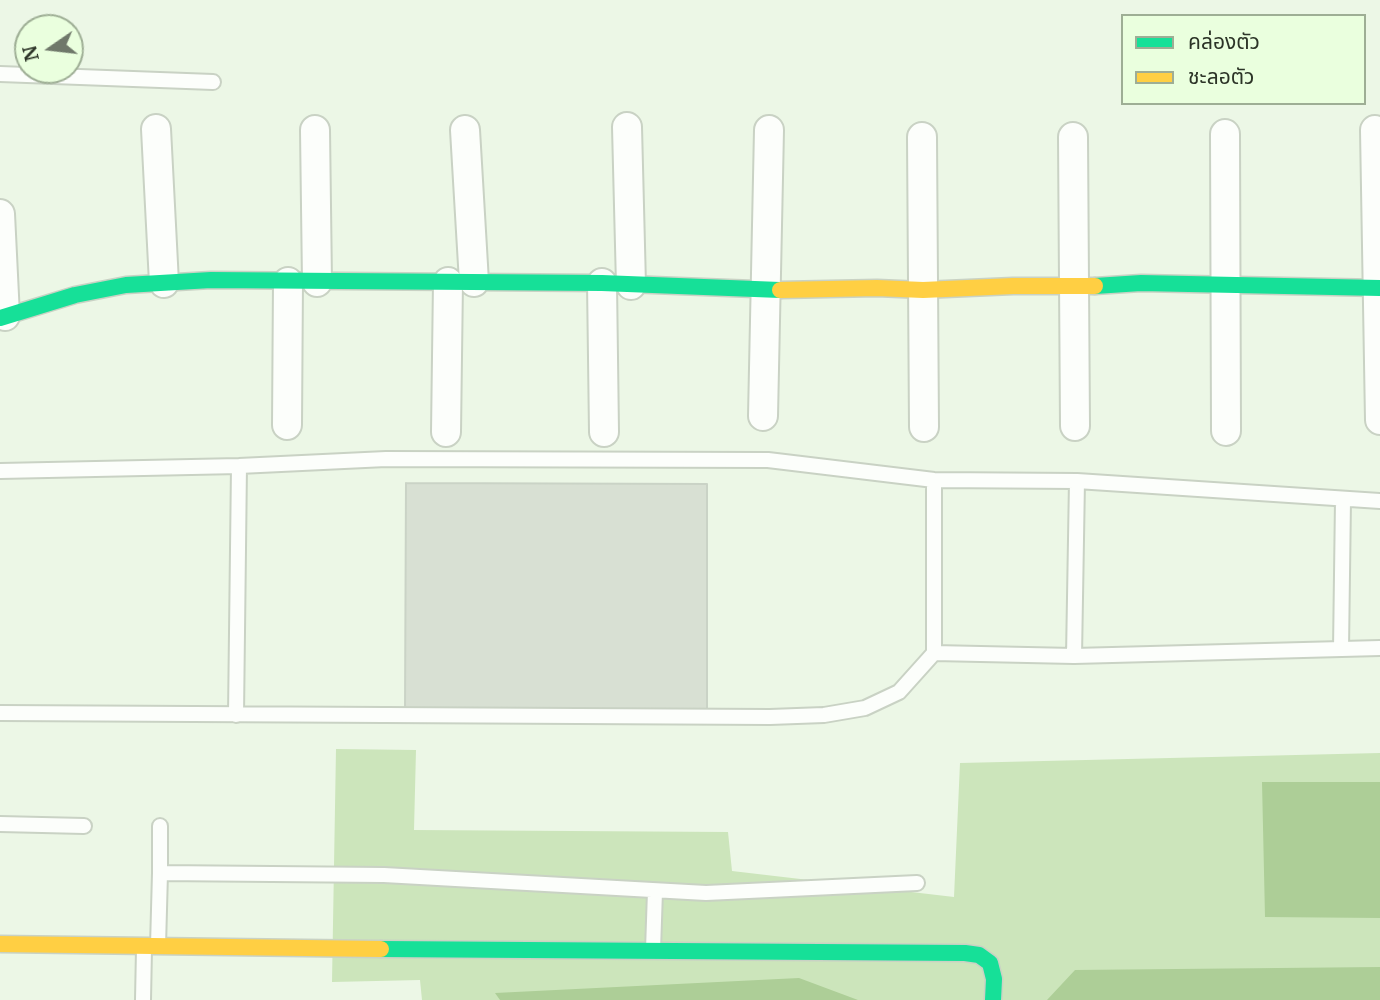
<!DOCTYPE html>
<html>
<head>
<meta charset="utf-8">
<style>
	body { margin:0 }
	#map { position:relative; width:1380px; height:1000px; overflow:hidden; background:#ecf7e6; font-family:Merriweather,"Noto Sans Thai",serif }
	canvas { display:block }
	.legend { position:absolute; left:1121px; top:14px; width:245px; height:91px; box-sizing:border-box; background:#eaffde; border:2px solid #9eae95; margin:0; padding:9px 12px; list-style:none; font-size:21px; color:#2c3427 }
	.legend li { display:flex; align-items:center; gap:14px; height:35px }
	.legend b { width:35px; border:2px solid #9eae95 }
	.north { position:absolute; left:14px; top:14px; width:70px; height:70px; box-sizing:border-box; background:#eaffde; border:2px solid #9eae95; border-radius:50%; rotate:256deg; font-size:19px; font-weight:700; line-height:28px; text-align:center; color:#2c3427 }
	.north::after { content:''; display:block; margin:auto; width:24px; height:32px; background:#6f786a; clip-path:polygon(50% 0,100% 100%,50% 72%,0 100%) }
</style>
</head>
<body>
<div id="map">
<canvas width="1380" height="1000"></canvas>
<ul class="legend">
<li><b style="height:9px;background:#16e098"></b>คล่องตัว</li>
<li><b style="height:9px;background:#ffcf43"></b>ชะลอตัว</li>
</ul>
<div class="north">N</div>
</div>
<script>
const g = document.querySelector('canvas').getContext('2d');
g.lineJoin = 'round';
function fillPath(path, color) {
  g.fillStyle = color;
  g.fill(path, 'evenodd');
}
function poly(rows) {
  const path = new Path2D();
  for (const r of rows) {
    path.moveTo(r[0], r[1]);
    for (let i = 2; i < r.length; i += 2) path.lineTo(r[i], r[i + 1]);
  }
  return path;
}
function trace(path, color, width, dash) {
  g.strokeStyle = color;
  g.lineWidth = width;
  g.lineCap = dash ? 'butt' : 'round';
  g.setLineDash(dash || []);
  g.stroke(path);
}
fillPath(poly([
	[336,749,416,750,414,830,728,832,732,871,954,897,960,763,1380,753,1380,1000,422,1000,420,980,332,982]
]), '#cce5bb');
fillPath(poly([
	[1262,782,1380,782,1380,918,1265,917],
	[1380,967,1380,1000,1047,1000,1075,970],
	[799,978,858,1000,500,1000,495,993]
]), '#adce97');
const building = poly([
	[406,483,707,484,707,712,405,711,406,483]
]);
fillPath(building, '#d8e0d3');
trace(building, '#cad3c6', 2);
const lane = poly([
	[0,74,213,82],
	[0,471,239,466,386,459,768,460,934,480,1077,481,1380,501],
	[1341,649,1343,500],
	[934,653,934,480],
	[1074,656,1077,481],
	[0,713,770,717,824,715,865,708,899,692,934,653,1074,656,1380,648],
	[236,715,239,466],
	[0,824,84,826],
	[160,826,160,873],
	[158,946,160,873,384,875,706,893,917,883],
	[653,950,655,891],
	[143,1000,144,949]
]);
const street = poly([
	[627,127,631,285],
	[156,129,164,283],
	[315,130,317,282],
	[465,130,474,282],
	[1375,130,1380,420],
	[1225,134,1226,431],
	[922,137,924,427],
	[1073,137,1075,426],
	[0,214,5,316],
	[602,283,604,432],
	[763,416,769,130],
	[287,425,288,282],
	[446,432,448,282]
]);
const fast = poly([
	[1095,286,1141,283,1380,288],
	[0,318,75,295,126,285,211,280,602,283,780,290],
	[381,949,965,953,979,955,990,963,994,979,993,1000]
]);
const slow = poly([
	[780,290,877,288,923,290,1013,286,1095,286],
	[0,944,381,949]
]);
trace(lane, '#c9d2c4', 18);
trace(street, '#c9d2c4', 32);
trace(fast, '#c9d2c4', 19);
trace(slow, '#c9d2c4', 19);
trace(lane, '#fcfefb', 14);
trace(street, '#fcfefb', 28);
trace(fast, '#16e098', 16);
trace(slow, '#ffcf43', 16);
</script>
</body>
</html>
